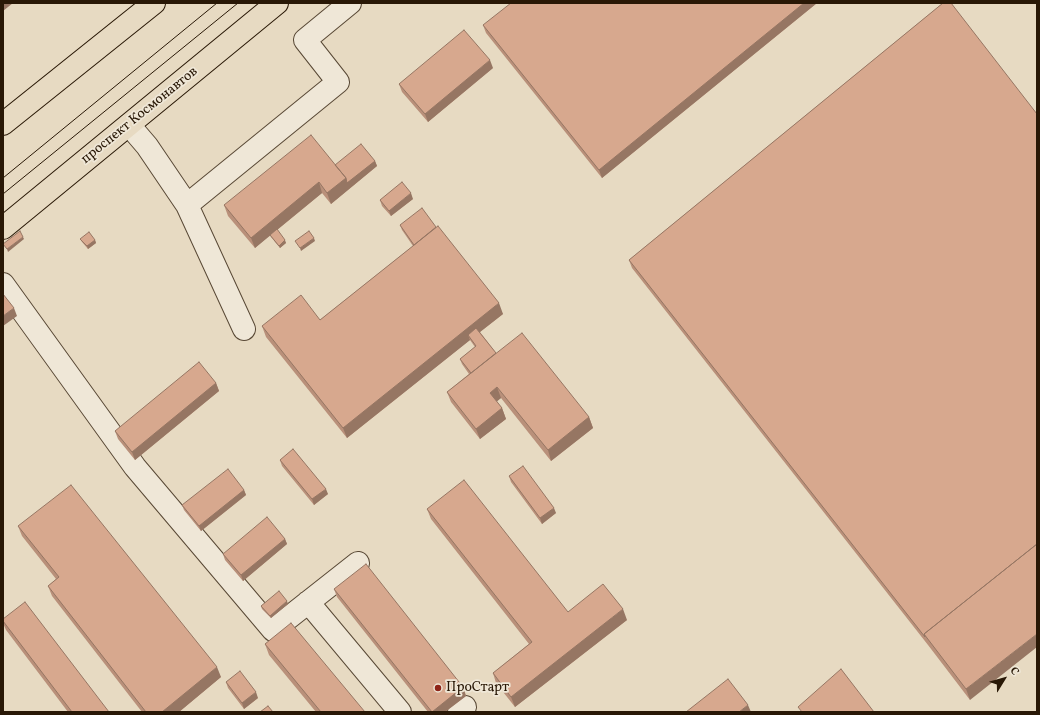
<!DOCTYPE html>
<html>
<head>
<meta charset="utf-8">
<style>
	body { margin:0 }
	#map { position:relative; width:1040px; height:715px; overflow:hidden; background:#e7dac2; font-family:Vollkorn,serif }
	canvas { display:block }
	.frame { position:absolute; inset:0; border:4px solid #291806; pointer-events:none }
	.north { position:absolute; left:984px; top:659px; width:40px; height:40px; -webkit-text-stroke:3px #efe7d7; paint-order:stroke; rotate:53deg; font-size:11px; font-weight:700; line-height:16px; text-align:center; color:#291806 }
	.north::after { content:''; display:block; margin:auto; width:14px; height:18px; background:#291806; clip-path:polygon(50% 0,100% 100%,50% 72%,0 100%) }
</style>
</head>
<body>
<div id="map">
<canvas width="1040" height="715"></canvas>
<div class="frame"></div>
<div class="north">С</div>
</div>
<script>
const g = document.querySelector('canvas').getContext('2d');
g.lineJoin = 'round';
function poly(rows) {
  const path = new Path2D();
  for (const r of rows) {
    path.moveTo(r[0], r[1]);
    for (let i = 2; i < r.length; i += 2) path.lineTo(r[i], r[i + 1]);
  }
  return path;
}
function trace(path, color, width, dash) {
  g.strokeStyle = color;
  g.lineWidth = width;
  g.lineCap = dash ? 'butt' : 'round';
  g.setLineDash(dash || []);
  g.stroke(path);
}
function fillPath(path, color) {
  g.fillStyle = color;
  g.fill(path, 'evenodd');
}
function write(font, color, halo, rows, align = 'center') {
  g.font = font + ' Vollkorn,serif';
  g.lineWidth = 3.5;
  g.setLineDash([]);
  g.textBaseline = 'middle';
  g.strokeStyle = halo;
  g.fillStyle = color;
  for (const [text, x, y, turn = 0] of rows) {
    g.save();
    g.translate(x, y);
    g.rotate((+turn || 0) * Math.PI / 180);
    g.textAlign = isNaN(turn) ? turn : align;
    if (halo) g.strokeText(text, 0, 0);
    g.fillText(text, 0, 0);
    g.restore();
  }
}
const minor = poly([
	[129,125,147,146,187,205,244,329],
	[187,205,338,82,305,40,350,3],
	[3,284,135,467,273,630,358,563],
	[308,602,400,712],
	[459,712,465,707]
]);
const major = poly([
	[3,124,154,3],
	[3,228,277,3]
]);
trace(minor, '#584835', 24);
trace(major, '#291806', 24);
trace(minor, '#efe7d7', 22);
trace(major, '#e7dac2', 22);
trace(poly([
	[3,178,217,3],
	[3,194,238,3]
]), '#291806', 1);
fillPath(poly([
	[817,3,602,178,486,33,483,25],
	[943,3,970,700,928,645,632,268,629,260],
	[493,68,428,122,402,92,399,84],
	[375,161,377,166,331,204,322,193,277,230,286,243,280,248,271,237,270,235,255,248,228,216,224,205,335,165],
	[413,199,391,216,382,206,380,200],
	[400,225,436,227,503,314,480,332,496,353,589,417,593,428,551,461,501,398,496,401,502,408,506,419,480,439,451,402,447,392,469,374,462,364,460,359,475,347,470,340,347,438,266,337,262,326,320,320,413,246,402,230],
	[80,239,95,240,96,243,88,249,82,242],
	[216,383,219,391,135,460,118,439,115,431],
	[280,460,328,494,314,505,282,466],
	[509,476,556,513,542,524,511,482],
	[244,490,246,495,201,531,184,510,182,505],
	[427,509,568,612,627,620,515,707,496,683,493,673,529,644,431,519],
	[18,526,221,677,179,712,142,712,52,596,48,586,56,579,22,536],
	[285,539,287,544,243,581,225,560,223,554],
	[334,589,463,687,466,696,445,712,428,712,337,597],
	[288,604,271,618,262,609,261,606],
	[3,619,109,712,68,712,6,630,3,623],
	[265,644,365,712,316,712,269,655],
	[226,682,258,698,244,709,228,688]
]), '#b9907a');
fillPath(poly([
	[3,3,13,3,3,11],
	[804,3,817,3,602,178,599,170],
	[490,60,493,68,428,122,425,114],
	[375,161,377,166,331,204,327,193,346,178],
	[319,182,322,193,255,248,251,238],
	[411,193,413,199,391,216,389,211],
	[23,237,24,239,8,252,7,249],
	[314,238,315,241,301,251,300,248],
	[95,240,96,243,88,249,87,246],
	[285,240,286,243,280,248,279,246],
	[499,303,503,314,471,339,468,335,470,340,347,438,343,428],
	[14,308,17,316,3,326,3,316],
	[216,383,219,391,135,460,132,452],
	[497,387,501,398,494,404,490,393],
	[502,408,506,419,480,439,476,429],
	[589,417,593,428,551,461,548,450],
	[326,489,328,494,314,505,312,499],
	[244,490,246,495,201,531,199,526],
	[554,508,556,513,542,524,540,518],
	[285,539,287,544,243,581,241,575],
	[287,601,288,604,271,618,270,616],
	[623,609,627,620,515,707,511,697],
	[1037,634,1037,647,970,700,966,689],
	[217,667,221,677,179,712,162,712],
	[463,687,466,696,445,712,432,712],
	[256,692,258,698,244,709,242,703],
	[748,705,751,712,739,712]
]), '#967663');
const building = poly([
	[511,3,804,3,599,170,483,25,511,3],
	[943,3,951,3,1037,114,1037,544,924,634,925,637,629,260,943,3],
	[464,30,490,60,425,114,399,84,464,30],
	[311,135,346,178,327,193,319,182,251,238,224,205,311,135],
	[361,144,375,161,347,183,346,178,335,165,361,144],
	[402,182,411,193,389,211,380,200,402,182],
	[422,208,436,227,414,245,400,225,422,208],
	[438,226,499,303,343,428,262,326,301,295,320,320,438,226],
	[277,229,285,240,279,246,270,235,277,229],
	[20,231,23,237,7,249,3,244,20,231],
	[309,231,314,238,300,248,295,241,309,231],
	[89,232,95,240,87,246,80,239,89,232],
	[3,294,14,308,3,316,3,294],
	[476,328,496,353,471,373,460,359,476,346,468,335,476,328],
	[522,333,589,417,548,450,497,387,490,393,502,408,476,429,447,392,522,333],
	[199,362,216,383,132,452,115,431,199,362],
	[293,449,326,489,312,499,280,460,293,449],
	[523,466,554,508,540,518,509,476,523,466],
	[228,469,244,490,199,526,182,505,228,469],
	[464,480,568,612,603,584,623,609,511,697,493,673,532,642,427,509,464,480],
	[71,485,217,667,162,712,146,712,48,586,59,577,18,526,71,485],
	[267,517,285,539,241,575,223,554,267,517],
	[1037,544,1037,634,966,689,924,634,1037,544],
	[366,564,463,687,432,712,334,589,366,564],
	[279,591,287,601,270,616,261,606,279,591],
	[25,602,109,712,72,712,3,621,3,619,25,602],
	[291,623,365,712,321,712,265,644,291,623],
	[841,669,874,712,802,712,798,707,841,669],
	[240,671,256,692,242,703,226,682,240,671],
	[728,679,748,705,739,712,686,712,728,679],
	[268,706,273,712,260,712,268,706]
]);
fillPath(building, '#d7a88e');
trace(building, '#967663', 1);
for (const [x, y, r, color] of [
	[438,688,4,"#8f2418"]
]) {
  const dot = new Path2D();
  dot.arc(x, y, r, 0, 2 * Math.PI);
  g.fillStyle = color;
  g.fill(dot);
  trace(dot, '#efe7d7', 1.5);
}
write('14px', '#291806', '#efe7d7', [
	["проспект Космонавтов",140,116,-39]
]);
write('14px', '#291806', '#efe7d7', [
	["ПроСтарт",446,688]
], 'left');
</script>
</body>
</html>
